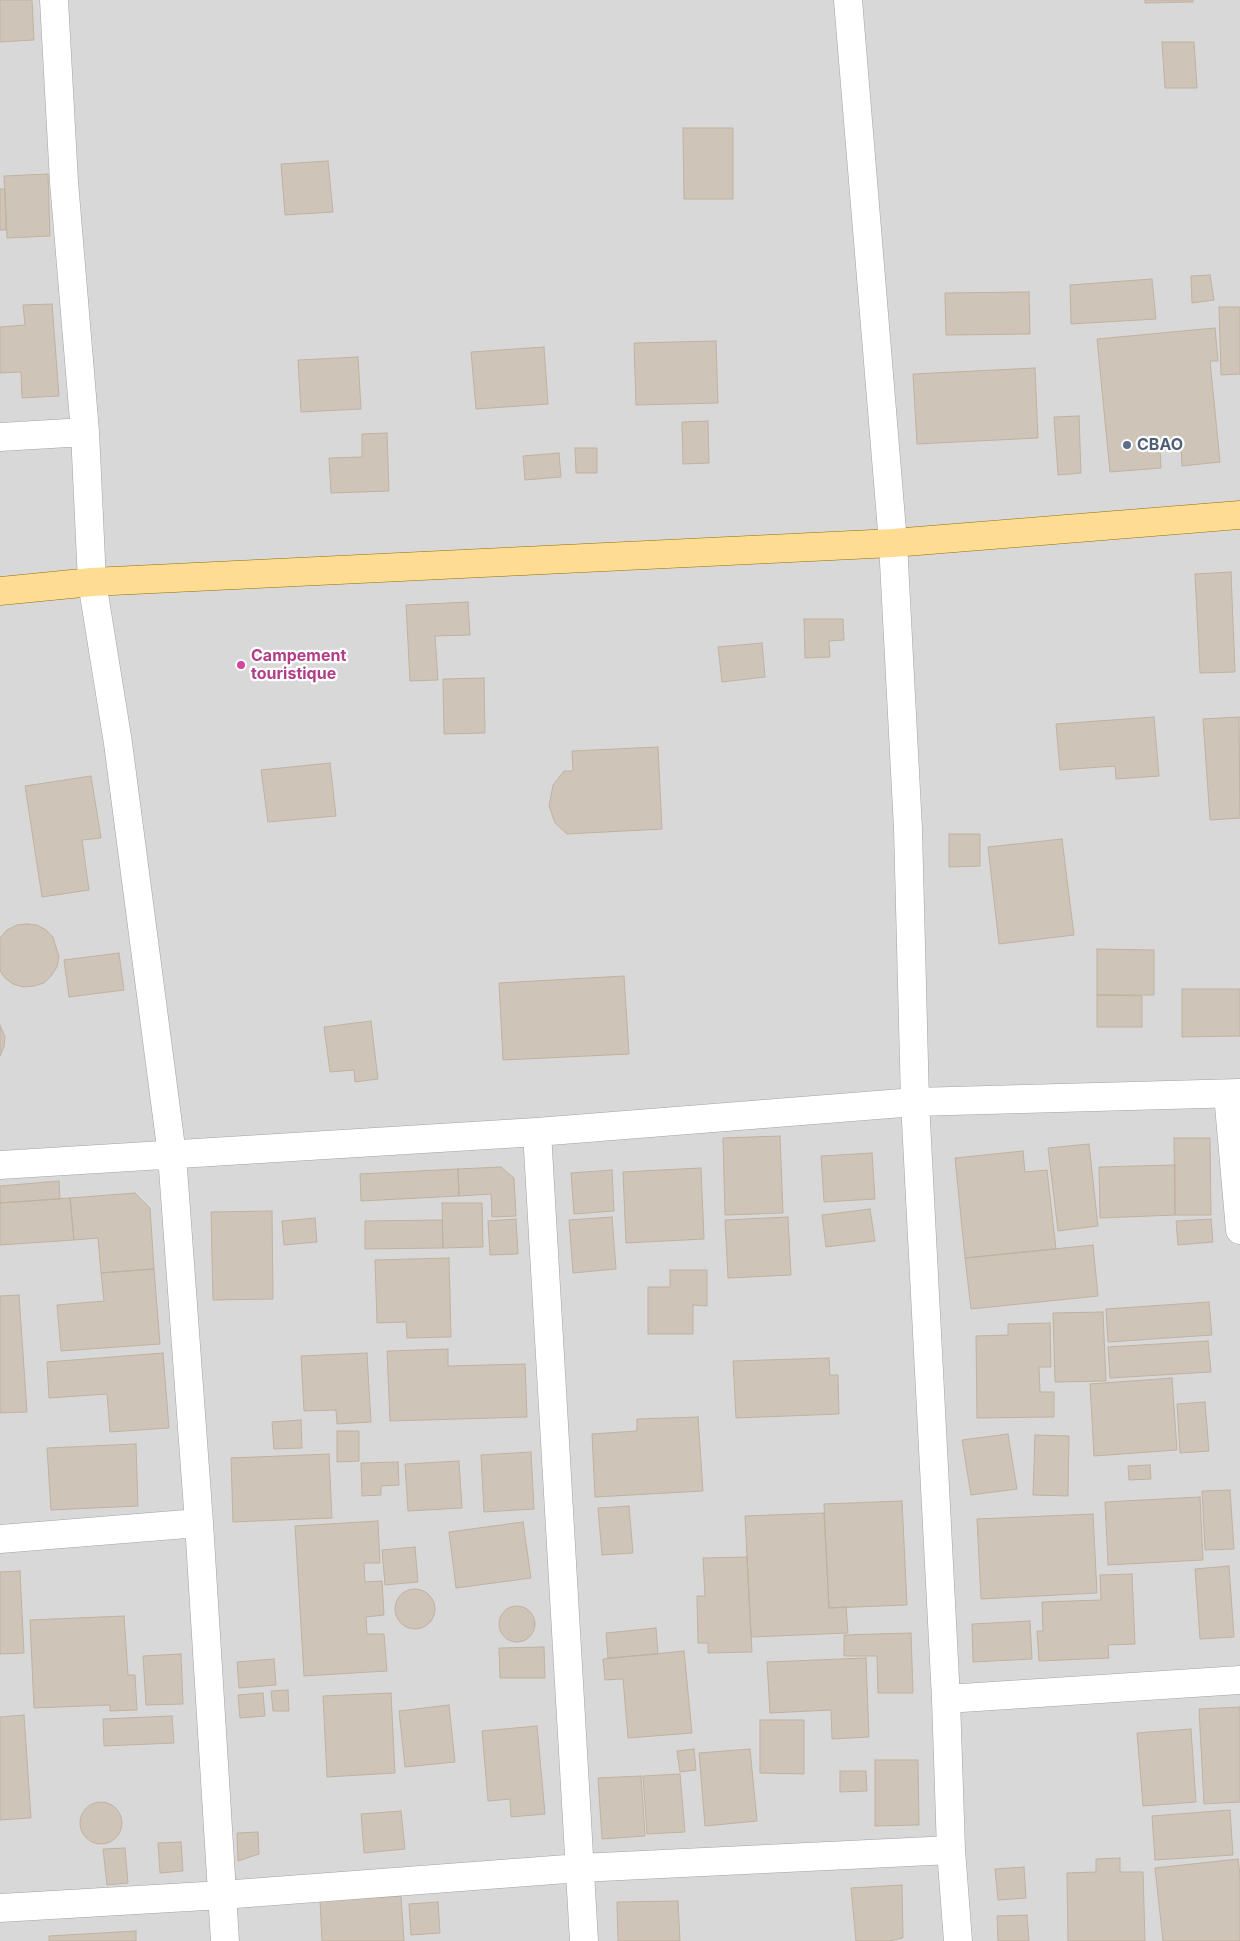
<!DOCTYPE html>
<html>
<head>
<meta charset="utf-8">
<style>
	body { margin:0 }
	canvas { display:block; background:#eeebdf }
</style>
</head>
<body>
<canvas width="1240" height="1941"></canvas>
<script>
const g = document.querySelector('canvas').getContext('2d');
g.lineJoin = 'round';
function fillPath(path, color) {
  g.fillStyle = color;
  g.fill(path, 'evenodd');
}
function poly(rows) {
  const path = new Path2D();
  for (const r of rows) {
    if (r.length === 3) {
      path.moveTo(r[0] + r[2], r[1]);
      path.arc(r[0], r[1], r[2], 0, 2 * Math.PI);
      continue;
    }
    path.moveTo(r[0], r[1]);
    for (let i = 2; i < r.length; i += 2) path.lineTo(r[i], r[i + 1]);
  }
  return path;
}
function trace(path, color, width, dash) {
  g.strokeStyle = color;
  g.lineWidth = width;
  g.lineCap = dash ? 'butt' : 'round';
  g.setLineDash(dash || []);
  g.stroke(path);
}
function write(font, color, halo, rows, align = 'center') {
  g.font = font + ' Inter,sans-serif';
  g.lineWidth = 4.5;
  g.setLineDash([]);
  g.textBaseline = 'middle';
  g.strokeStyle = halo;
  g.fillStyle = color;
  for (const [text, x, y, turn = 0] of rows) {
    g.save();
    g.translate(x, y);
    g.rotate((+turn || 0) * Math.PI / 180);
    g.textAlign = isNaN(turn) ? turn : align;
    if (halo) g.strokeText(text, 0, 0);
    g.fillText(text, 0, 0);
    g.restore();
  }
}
fillPath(poly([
	[0,0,1240,0,1240,1941,0,1941]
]), '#d9d8d8');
const building = poly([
	[0,0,32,0,34,40,0,42,0,0],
	[1145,0,1193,0,1193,2,1145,3,1145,0],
	[1162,42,1194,42,1197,88,1165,88,1162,42],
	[683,128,733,128,733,199,684,199,683,128],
	[328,161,333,212,285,215,281,164,328,161],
	[48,174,50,236,7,238,4,176,48,174],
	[0,189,5,189,6,230,0,230,0,189],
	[1210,275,1214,300,1192,303,1191,276,1210,275],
	[1152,279,1156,319,1071,324,1070,285,1152,279],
	[1029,292,1030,334,946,335,945,293,1029,292],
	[52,304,59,396,22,398,21,372,0,373,0,327,25,325,23,305,52,304],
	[1219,307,1240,307,1240,374,1221,375,1219,307],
	[1215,328,1218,361,1210,361,1220,462,1182,466,1181,447,1160,448,1161,468,1110,472,1097,339,1215,328],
	[716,341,718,403,636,405,634,343,716,341],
	[544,347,548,404,476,409,471,352,544,347],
	[358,357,361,409,301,412,298,360,358,357],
	[1035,368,1038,438,917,444,913,374,1035,368],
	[1079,416,1081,473,1058,475,1054,417,1079,416],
	[708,421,709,463,683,464,682,422,708,421],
	[387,433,389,491,331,493,329,458,362,457,362,434,387,433],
	[575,448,597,448,597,473,576,473,575,448],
	[559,453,561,477,525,480,523,456,559,453],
	[1231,572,1235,672,1200,673,1195,574,1231,572],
	[468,602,470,635,435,636,438,680,410,681,406,605,468,602],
	[804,619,843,619,844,640,829,641,830,657,805,658,804,619],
	[762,643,765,677,722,682,718,647,762,643],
	[484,678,485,733,444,734,443,679,484,678],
	[1154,717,1159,776,1116,779,1115,766,1060,770,1056,724,1154,717],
	[1239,717,1240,818,1210,820,1203,719,1239,717],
	[658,747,662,829,567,834,555,823,549,806,553,785,564,771,573,771,572,751,658,747],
	[330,763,336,816,268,822,261,770,330,763],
	[91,776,101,838,82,840,89,890,42,897,25,786,91,776],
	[949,834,980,834,980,866,949,867,949,834],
	[1062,839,1074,935,999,944,988,847,1062,839],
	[27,924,37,925,46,930,53,937,59,957,57,967,51,976,44,983,34,986,23,987,13,984,5,978,0,971,0,938,7,930,17,925,27,924],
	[1097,949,1154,950,1154,995,1097,995,1097,949],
	[119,953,124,990,69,997,64,960,119,953],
	[624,976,629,1054,503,1060,499,983,624,976],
	[1182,989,1240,989,1240,1036,1182,1037,1182,989],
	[1097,995,1142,996,1142,1027,1097,1027,1097,995],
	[371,1021,378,1079,355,1082,354,1070,330,1072,324,1027,371,1021],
	[0,1025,5,1037,4,1047,0,1056,0,1025],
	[780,1136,783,1213,725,1215,723,1138,780,1136],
	[1174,1138,1210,1138,1211,1215,1175,1215,1174,1138],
	[1089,1144,1098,1226,1058,1231,1048,1148,1089,1144],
	[1023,1151,1025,1172,1047,1170,1056,1249,965,1258,955,1158,1023,1151],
	[872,1153,875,1199,824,1202,821,1156,872,1153],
	[1175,1165,1175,1215,1100,1218,1099,1167,1175,1165],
	[501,1167,514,1178,516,1216,492,1217,491,1194,459,1196,458,1169,501,1167],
	[701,1168,704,1239,626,1243,623,1172,701,1168],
	[458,1169,459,1196,361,1201,360,1174,458,1169],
	[612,1170,614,1211,574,1214,571,1173,612,1170],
	[59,1181,60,1199,0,1203,0,1186,59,1181],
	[135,1193,150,1208,154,1269,101,1273,98,1238,74,1240,70,1198,135,1193],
	[70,1198,74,1240,0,1245,0,1203,70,1198],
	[442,1203,482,1203,483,1247,443,1248,442,1203],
	[870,1209,875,1241,826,1247,822,1215,870,1209],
	[272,1211,273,1299,213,1300,211,1212,272,1211],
	[612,1217,616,1269,573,1273,569,1220,612,1217],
	[788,1217,791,1275,728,1278,725,1220,788,1217],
	[315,1218,317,1242,284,1245,282,1221,315,1218],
	[516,1219,518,1254,490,1255,488,1221,516,1219],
	[1211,1219,1213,1242,1178,1245,1176,1221,1211,1219],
	[442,1220,443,1248,365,1249,365,1221,442,1220],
	[1093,1245,1098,1296,971,1309,965,1258,1093,1245],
	[449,1258,451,1337,407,1338,406,1322,377,1323,375,1260,449,1258],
	[154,1269,160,1344,61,1351,57,1305,104,1301,101,1273,154,1269],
	[670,1270,707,1270,707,1306,693,1305,693,1334,648,1334,648,1287,670,1287,670,1270],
	[19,1295,27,1412,0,1413,0,1296,19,1295],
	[1209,1302,1212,1335,1108,1342,1106,1309,1209,1302],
	[1103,1312,1106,1381,1055,1382,1053,1313,1103,1312],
	[1050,1323,1051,1367,1039,1367,1040,1392,1054,1392,1054,1417,977,1418,976,1336,1008,1335,1008,1324,1050,1323],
	[1208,1341,1211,1372,1110,1378,1108,1347,1208,1341],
	[448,1349,448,1366,525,1364,527,1417,390,1421,387,1351,448,1349],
	[163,1353,169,1428,110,1432,107,1394,49,1398,47,1362,163,1353],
	[367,1353,371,1422,337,1424,336,1410,304,1411,301,1356,367,1353],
	[829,1358,830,1375,838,1375,839,1414,736,1418,733,1361,829,1358],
	[1172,1378,1177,1450,1094,1456,1090,1384,1172,1378],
	[1205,1402,1209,1451,1180,1453,1177,1404,1205,1402],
	[698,1417,703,1491,595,1497,592,1434,637,1431,637,1419,698,1417],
	[301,1420,302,1448,274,1449,272,1422,301,1420],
	[337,1431,359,1431,359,1461,337,1462,337,1431],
	[1008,1434,1017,1489,971,1495,962,1440,1008,1434],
	[1035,1435,1069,1436,1068,1496,1033,1495,1035,1435],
	[136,1444,138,1506,51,1510,47,1448,136,1444],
	[531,1452,534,1509,484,1512,481,1455,531,1452],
	[329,1454,332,1518,233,1522,231,1458,329,1454],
	[459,1461,462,1508,408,1511,405,1464,459,1461],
	[398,1462,399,1485,381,1486,381,1495,362,1496,361,1463,398,1462],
	[1150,1465,1151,1479,1129,1480,1128,1466,1150,1465],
	[1230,1490,1234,1549,1205,1550,1202,1491,1230,1490],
	[1200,1497,1203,1560,1108,1565,1105,1502,1200,1497],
	[902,1501,907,1605,829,1608,824,1504,902,1501],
	[629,1506,633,1553,602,1555,598,1508,629,1506],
	[824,1513,829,1608,846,1607,848,1633,751,1637,745,1516,824,1513],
	[1093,1514,1097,1593,981,1599,977,1519,1093,1514],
	[378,1521,380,1563,364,1563,365,1582,382,1581,384,1615,366,1617,367,1634,384,1634,387,1671,304,1676,295,1526,378,1521],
	[523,1522,531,1578,456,1588,449,1532,523,1522],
	[415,1547,418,1582,385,1585,382,1550,415,1547],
	[747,1557,752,1652,708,1653,708,1643,698,1643,697,1596,705,1596,703,1558,747,1557],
	[1229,1566,1234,1637,1200,1639,1195,1569,1229,1566],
	[20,1571,24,1653,0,1654,0,1572,20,1571],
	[1132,1574,1135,1644,1108,1645,1109,1658,1039,1661,1037,1631,1043,1631,1042,1602,1101,1600,1100,1575,1132,1574],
	[415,1609,20],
	[517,1624,18],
	[124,1616,128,1675,135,1675,137,1710,110,1711,110,1705,34,1708,30,1620,124,1616],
	[1030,1621,1032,1659,973,1662,972,1624,1030,1621],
	[656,1628,658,1654,608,1658,606,1633,656,1628],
	[911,1633,913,1693,878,1693,877,1656,844,1656,844,1635,911,1633],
	[544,1647,545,1678,500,1678,499,1648,544,1647],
	[684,1651,692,1733,628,1738,623,1679,605,1680,603,1659,684,1651],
	[181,1654,183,1704,146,1705,143,1656,181,1654],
	[866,1658,869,1737,832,1739,831,1710,770,1713,767,1662,866,1658],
	[274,1659,276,1685,239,1688,237,1662,274,1659],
	[288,1690,289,1711,273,1711,271,1691,288,1690],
	[263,1693,265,1716,240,1718,238,1695,263,1693],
	[391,1693,395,1773,327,1777,323,1696,391,1693],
	[449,1705,455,1762,405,1767,399,1711,449,1705],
	[1240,1707,1240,1802,1204,1804,1199,1709,1240,1707],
	[24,1715,31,1818,0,1820,0,1717,24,1715],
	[172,1716,174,1743,104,1746,103,1719,172,1716],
	[760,1720,804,1720,804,1774,760,1773,760,1720],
	[537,1726,545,1814,511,1817,510,1799,488,1801,482,1731,537,1726],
	[1191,1729,1196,1802,1143,1806,1137,1733,1191,1729],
	[694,1749,696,1770,680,1772,677,1751,694,1749],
	[750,1749,757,1821,705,1826,699,1753,750,1749],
	[875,1760,918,1760,919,1825,875,1826,875,1760],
	[840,1771,866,1771,867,1791,840,1792,840,1771],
	[680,1774,685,1832,647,1834,643,1776,680,1774],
	[641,1776,645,1836,602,1839,598,1778,641,1776],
	[101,1823,21],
	[1230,1810,1233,1855,1155,1860,1152,1816,1230,1810],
	[401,1811,405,1849,364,1853,361,1814,401,1811],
	[258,1832,259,1854,238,1861,237,1833,258,1832],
	[181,1842,183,1871,160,1873,158,1843,181,1842],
	[125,1848,128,1883,107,1885,103,1849,125,1848],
	[1120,1858,1120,1872,1143,1872,1145,1941,1068,1941,1067,1873,1096,1872,1096,1859,1120,1858],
	[1238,1859,1240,1875,1240,1941,1163,1941,1155,1868,1238,1859],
	[1024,1867,1026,1898,998,1900,995,1869,1024,1867],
	[902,1885,903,1938,888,1941,856,1941,851,1888,902,1885],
	[401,1896,404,1941,322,1941,320,1900,401,1896],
	[678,1901,680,1941,618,1941,617,1902,678,1901],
	[438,1902,440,1933,411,1935,409,1904,438,1902],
	[1027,1915,1029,1941,998,1941,997,1916,1027,1915],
	[136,1931,136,1941,49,1941,49,1936,136,1931]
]);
fillPath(building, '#cec4b8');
trace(building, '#c1b2a1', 1);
const street = poly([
	[54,0,64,182,85,432,92,582,118,743,172,1155,199,1523,225,1941],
	[848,0,893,543,908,829,915,1102,946,1699,951,1850,958,1941],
	[0,437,85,432],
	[1228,1094,1240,1230],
	[537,1132,584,1941],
	[0,1165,537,1132,915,1102,1240,1093],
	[0,1539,199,1523],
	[946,1699,1240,1680],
	[0,1908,222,1895,580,1868,951,1850]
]);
const primary = poly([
	[0,591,92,582,893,543,1240,515]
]);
trace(street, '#a2a2a2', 29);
trace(primary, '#937100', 29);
trace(street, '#fff', 28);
trace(primary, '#ffdc94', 28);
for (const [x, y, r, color] of [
	[1127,445,5,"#5c6f8a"],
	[241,665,5,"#d1479c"]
]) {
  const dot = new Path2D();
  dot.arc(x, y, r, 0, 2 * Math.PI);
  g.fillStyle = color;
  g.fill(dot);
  trace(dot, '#fff', 2);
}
write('bold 16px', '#4e5e75', '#fff', [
	["CBAO",1137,445]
], 'left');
write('bold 16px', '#b23c85', '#fff', [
	["Campement",251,656],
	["touristique",251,674]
], 'left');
</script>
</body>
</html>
